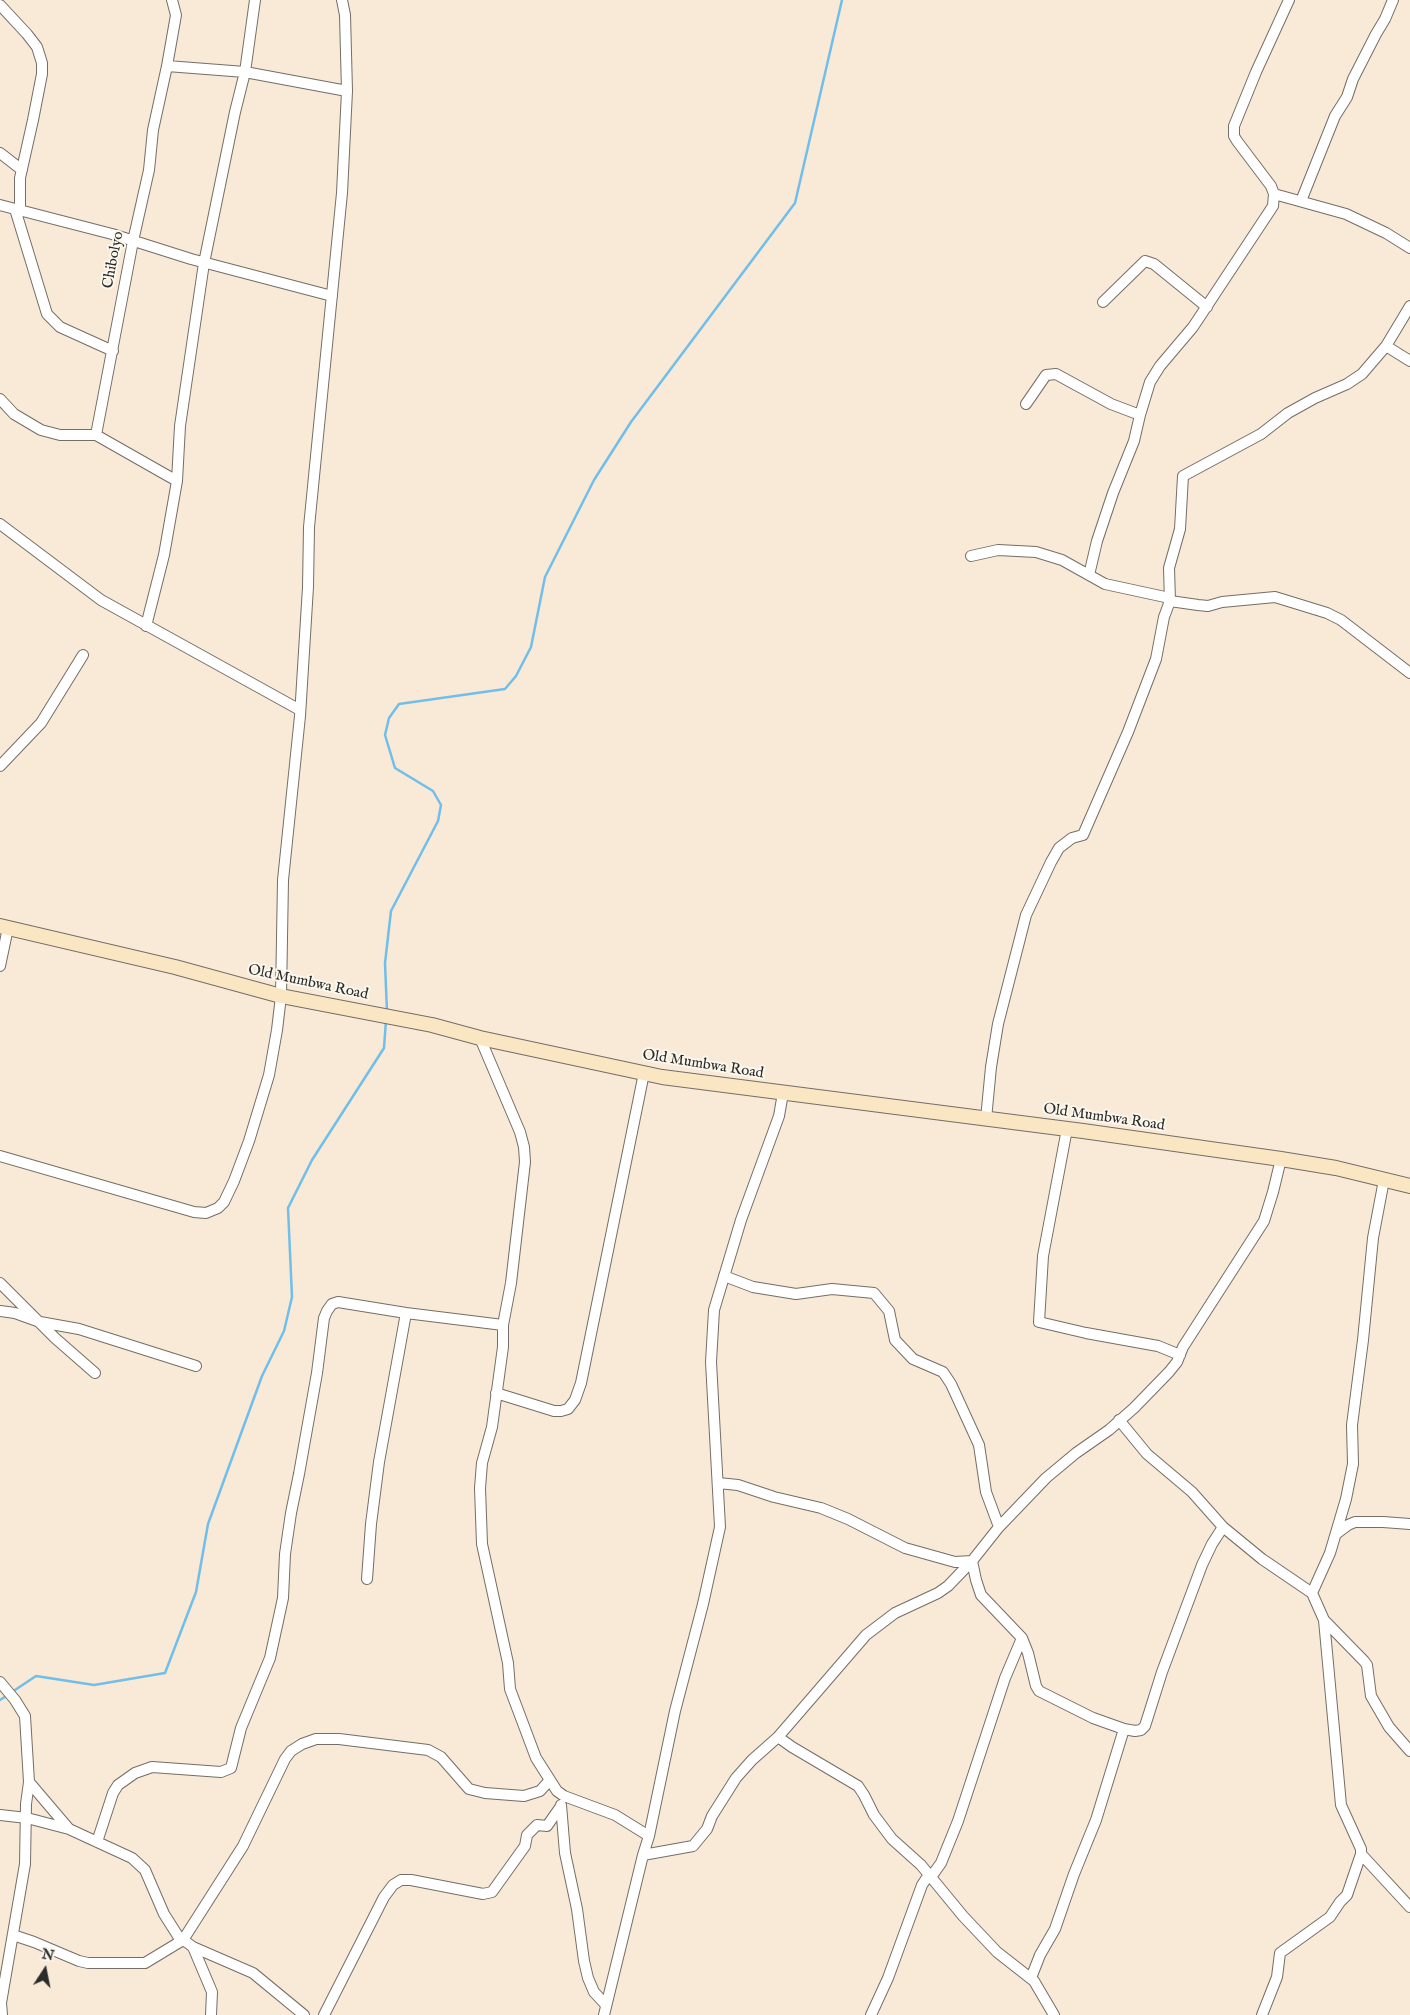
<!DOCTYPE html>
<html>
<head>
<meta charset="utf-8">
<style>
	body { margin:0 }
	#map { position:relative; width:1410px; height:2015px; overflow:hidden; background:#f8ead7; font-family:"IM FELL English",serif }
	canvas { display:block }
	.north { position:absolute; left:20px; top:1945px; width:50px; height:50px; -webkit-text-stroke:4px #fbf7ec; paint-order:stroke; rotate:11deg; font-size:14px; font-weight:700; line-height:20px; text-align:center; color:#2b2b2b }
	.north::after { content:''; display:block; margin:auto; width:18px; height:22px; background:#2b2b2b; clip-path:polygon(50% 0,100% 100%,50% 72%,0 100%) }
</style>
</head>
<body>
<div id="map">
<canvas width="1410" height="2015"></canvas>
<div class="north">N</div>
</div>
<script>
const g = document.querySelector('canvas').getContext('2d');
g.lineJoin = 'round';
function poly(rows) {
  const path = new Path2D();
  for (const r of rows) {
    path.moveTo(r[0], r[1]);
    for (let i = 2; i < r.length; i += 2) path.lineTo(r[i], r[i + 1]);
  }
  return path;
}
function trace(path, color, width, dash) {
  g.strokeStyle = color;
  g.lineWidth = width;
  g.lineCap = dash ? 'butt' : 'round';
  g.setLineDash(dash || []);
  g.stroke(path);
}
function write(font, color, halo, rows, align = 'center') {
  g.font = font + ' "IM FELL English",serif';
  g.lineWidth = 4;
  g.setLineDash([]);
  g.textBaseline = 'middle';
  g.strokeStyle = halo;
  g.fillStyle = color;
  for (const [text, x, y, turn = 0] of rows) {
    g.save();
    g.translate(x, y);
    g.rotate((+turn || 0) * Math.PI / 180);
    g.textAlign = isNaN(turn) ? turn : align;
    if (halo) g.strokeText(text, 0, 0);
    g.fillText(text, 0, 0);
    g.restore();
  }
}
trace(poly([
	[387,1012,385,963,391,911,438,821,441,805,433,791,395,768,385,735,389,718,399,704,505,689,516,676,531,647,545,577,594,480,631,422,795,203,842,0],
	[12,1692,36,1676,94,1685,165,1673,196,1592,208,1524,262,1376,284,1331,292,1297,288,1208,312,1160,384,1048,386,1020],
	[0,1700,8,1695]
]), '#71beeb', 2.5);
const minor = poly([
	[172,0,176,15,167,66,153,130,149,170,133,241,96,435,177,481],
	[0,5,27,34,37,47,42,63,42,74,33,120,20,178,20,210],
	[167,66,245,72,347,91],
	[0,153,22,170],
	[1274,194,1346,214,1386,233,1410,248],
	[1301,201,1335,116,1347,97,1353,79,1376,34,1385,19,1393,0],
	[0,205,112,234,191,259,332,296],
	[15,209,47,314,60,327,113,351],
	[1103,302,1145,261,1154,264,1207,307],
	[1386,346,1410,361],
	[0,399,14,414,41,430,60,435,96,435],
	[1026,404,1046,375,1056,374,1111,404,1140,415],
	[0,524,101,600,300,710],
	[971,556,998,550,1036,552,1062,560,1105,584,1165,597,1170,601,1198,605,1208,606,1222,602,1275,597,1327,613,1341,620,1410,673],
	[1089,575,1097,541,1113,493,1134,441,1140,415,1150,382,1160,366,1193,327,1273,206,1274,194,1271,186,1237,141,1234,136,1234,126,1256,72,1289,0],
	[146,626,164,555,177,481,180,426,204,263,235,112,245,72,255,0],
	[0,766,41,723,83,655],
	[0,966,8,928],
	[480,1038,520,1132,524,1147,525,1162,511,1283,503,1325,503,1347,492,1427,482,1463,480,1488,482,1544,508,1663,510,1689,536,1758,557,1791,564,1796,615,1815,649,1836],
	[986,1119,991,1067,998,1024,1026,915,1051,862,1059,848,1072,838,1083,835,1128,732,1156,659,1164,617,1170,601,1169,568,1180,529,1183,476,1261,434,1288,413,1315,398,1347,384,1362,374,1386,346,1410,306],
	[1067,1129,1043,1256,1039,1322,1086,1333,1158,1346,1180,1355],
	[0,1156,194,1212,206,1213,218,1208,224,1202,234,1181,249,1141,269,1075,277,1030,281,996,283,880,300,716,308,587,309,527,342,193,347,91,345,15,342,0],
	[724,1276,753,1287,796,1294,832,1289,874,1293,889,1311,895,1340,913,1359,943,1372,951,1384,979,1445,986,1492,999,1527],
	[0,1283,55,1338,95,1373],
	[0,1311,15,1313,40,1322,79,1329,196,1366],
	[496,1393,554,1411,561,1411,568,1409,575,1400,581,1383,644,1073],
	[1119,1420,1147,1454,1192,1492,1223,1527,1262,1559,1312,1593,1324,1620,1341,1805,1361,1849,1361,1854,1347,1895,1340,1902,1330,1917,1280,1953,1277,1977,1262,2015],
	[718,1483,738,1485,774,1497,821,1508,848,1519,905,1548,955,1562,972,1561,976,1580,981,1595,1022,1638,1028,1653,1036,1686,1039,1691,1093,1718,1124,1729,1096,1820,1074,1874,1055,1929,1040,1955,1031,1978],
	[1336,1534,1348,1525,1355,1522,1383,1522,1410,1524],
	[367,1579,371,1524,379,1462,406,1313],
	[1312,1593,1330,1553,1346,1499,1353,1464,1352,1425,1363,1340,1373,1238,1384,1180],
	[1324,1620,1364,1661,1367,1665,1371,1696,1389,1727,1410,1751],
	[0,1682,15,1700,25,1716,29,1782,69,1829],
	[1124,1729,1135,1731,1141,1730,1145,1726,1162,1672,1202,1565,1212,1544,1223,1527],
	[778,1737,792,1747,858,1786,864,1795,874,1815,892,1839,921,1865,963,1916,997,1952,1034,1981,1054,2015],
	[561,1805,565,1853,577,1909,584,1961,588,1978,594,1992,606,2005],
	[0,1815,27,1818,69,1829,132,1858,145,1870,164,1914,178,1936,193,1947,253,1973,304,2015],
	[97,1842,113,1793,118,1785,135,1773,152,1767,221,1772,231,1768,241,1728,270,1658,283,1598,285,1554,291,1513,299,1474,317,1373,324,1318,327,1311,332,1304,338,1302,406,1313,503,1325],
	[1361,1854,1410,1907],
	[643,1855,693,1846,707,1829,712,1816,736,1778,752,1760,778,1737,866,1635,895,1613,938,1593,948,1586,972,1561,999,1527,1046,1478,1076,1453,1109,1430,1134,1408,1169,1372,1177,1362,1183,1347,1264,1221,1273,1192,1281,1159],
	[13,1935,34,1942,79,1961,88,1963,145,1963,183,1940,243,1846,285,1759,291,1751,302,1744,316,1739,339,1739,428,1750,441,1757,469,1789,485,1793,524,1796,540,1791,549,1781],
	[193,1947,212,1992,211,2015],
	[2,2015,1,2003,25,1864,26,1804,29,1782],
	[324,2015,384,1897,393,1885,401,1880,411,1880,483,1894,492,1892,525,1846,527,1835,537,1825,547,1826,561,1806],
	[604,2015,643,1855,649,1836,675,1711,703,1604,720,1527,711,1362,714,1310,741,1220,779,1116,783,1093],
	[871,2015,888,1978,922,1885,926,1879,931,1877,941,1863,958,1821,1005,1678,1022,1638]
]);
const secondary = poly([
	[0,926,175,967,281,996,432,1025,480,1038,662,1077,1083,1131,1281,1159,1336,1168,1410,1186]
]);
trace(minor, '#736e67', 12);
trace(secondary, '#736e67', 16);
trace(minor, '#fff', 10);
trace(secondary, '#fbe6c3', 14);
write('15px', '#2b2b2b', '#fbf7ec', [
	["Chibolyo",114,260,-79],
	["Old Mumbwa Road",308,983,12],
	["Old Mumbwa Road",703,1065,9],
	["Old Mumbwa Road",1104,1118,8]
]);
</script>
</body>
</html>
